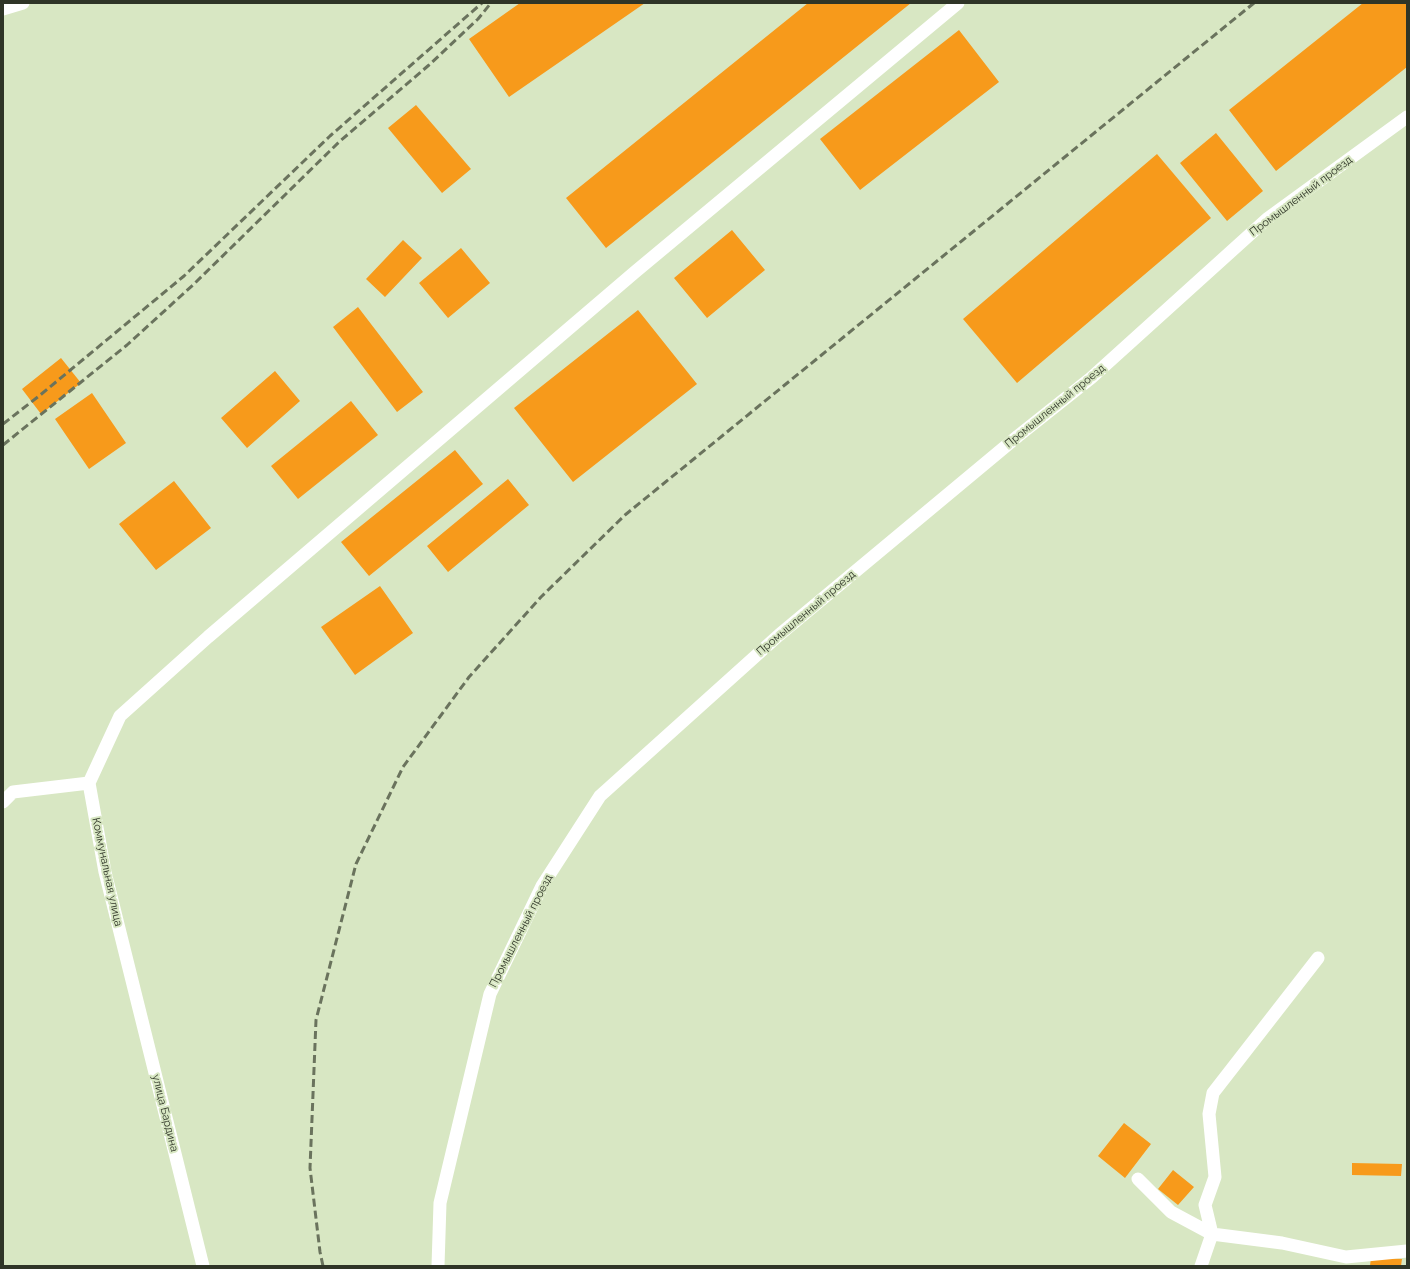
<!DOCTYPE html>
<html>
<head>
<meta charset="utf-8">
<style>
	body { margin:0 }
	#map { position:relative; width:1410px; height:1269px; overflow:hidden; background:#d8e7c3; font-family:Raleway,sans-serif }
	canvas { display:block }
	.frame { position:absolute; inset:0; border:4px solid #2f3527; pointer-events:none }
</style>
</head>
<body>
<div id="map">
<canvas width="1410" height="1269"></canvas>
<div class="frame"></div>
</div>
<script>
const g = document.querySelector('canvas').getContext('2d');
g.lineJoin = 'round';
function fillPath(path, color) {
  g.fillStyle = color;
  g.fill(path, 'evenodd');
}
function poly(rows) {
  const path = new Path2D();
  for (const r of rows) {
    path.moveTo(r[0], r[1]);
    for (let i = 2; i < r.length; i += 2) path.lineTo(r[i], r[i + 1]);
  }
  return path;
}
function trace(path, color, width, dash) {
  g.strokeStyle = color;
  g.lineWidth = width;
  g.lineCap = dash ? 'butt' : 'round';
  g.setLineDash(dash || []);
  g.stroke(path);
}
function write(font, color, halo, rows, align = 'center') {
  g.font = font + ' Raleway,sans-serif';
  g.lineWidth = 4;
  g.setLineDash([]);
  g.textBaseline = 'middle';
  g.strokeStyle = halo;
  g.fillStyle = color;
  for (const [text, x, y, turn = 0] of rows) {
    g.save();
    g.translate(x, y);
    g.rotate((+turn || 0) * Math.PI / 180);
    g.textAlign = isNaN(turn) ? turn : align;
    if (halo) g.strokeText(text, 0, 0);
    g.fillText(text, 0, 0);
    g.restore();
  }
}
fillPath(poly([
	[520,3,645,3,509,97,469,39],
	[808,3,911,3,606,248,566,198],
	[1363,3,1407,3,1407,67,1276,171,1229,110],
	[959,30,999,82,860,190,820,139],
	[416,105,471,169,442,193,388,128],
	[1216,133,1263,191,1227,221,1180,163],
	[1157,154,1211,218,1017,383,963,319],
	[732,230,765,270,707,318,674,278],
	[403,240,422,258,385,297,366,279],
	[461,248,490,283,448,318,419,283],
	[358,307,423,392,397,412,333,327],
	[638,310,697,384,573,482,514,408],
	[61,358,81,383,41,414,22,389],
	[275,371,300,401,247,448,221,418],
	[92,393,126,443,89,469,55,419],
	[351,401,378,435,298,499,271,466],
	[455,450,483,484,369,576,341,542],
	[508,479,529,505,448,572,427,546],
	[174,481,211,528,156,570,119,524],
	[380,586,413,633,355,675,321,627],
	[1124,1123,1151,1144,1125,1178,1098,1156],
	[1352,1163,1402,1164,1401,1176,1352,1175],
	[1173,1170,1194,1187,1178,1205,1158,1189],
	[1371,1257,1402,1259,1401,1266,1370,1266]
]), '#f79a1b');
trace(poly([
	[3,9,23,3],
	[89,783,120,716,208,637,635,272,958,3],
	[89,783,105,872,203,1266],
	[3,802,13,792,89,783],
	[1138,1179,1171,1212,1212,1234],
	[1212,1234,1205,1205,1215,1177,1209,1114,1213,1093,1318,958],
	[438,1266,440,1203,490,994,542,886,600,796,779,635,1018,436,1091,378,1267,219,1407,117],
	[1201,1266,1212,1234,1282,1243,1346,1257,1407,1251]
]), '#fff', 13);
trace(poly([
	[3,424,39,396,184,276,330,136,482,3],
	[3,445,127,345,194,284,339,142,429,65,478,19,491,3],
	[323,1266,320,1252,310,1168,316,1020,356,864,403,767,469,677,541,597,625,515,1254,3]
]), '#6a735d', 3, [8, 4]);
write('11px', '#2f3527', '#d8e7c3', [
	["Промышленный проезд",1301,196,-37],
	["Промышленный проезд",1055,406,-39],
	["Промышленный проезд",806,613,-40],
	["Коммунальная улица",107,872,78],
	["Промышленный проезд",521,931,-63],
	["улица Бардина",165,1113,76]
]);
</script>
</body>
</html>
